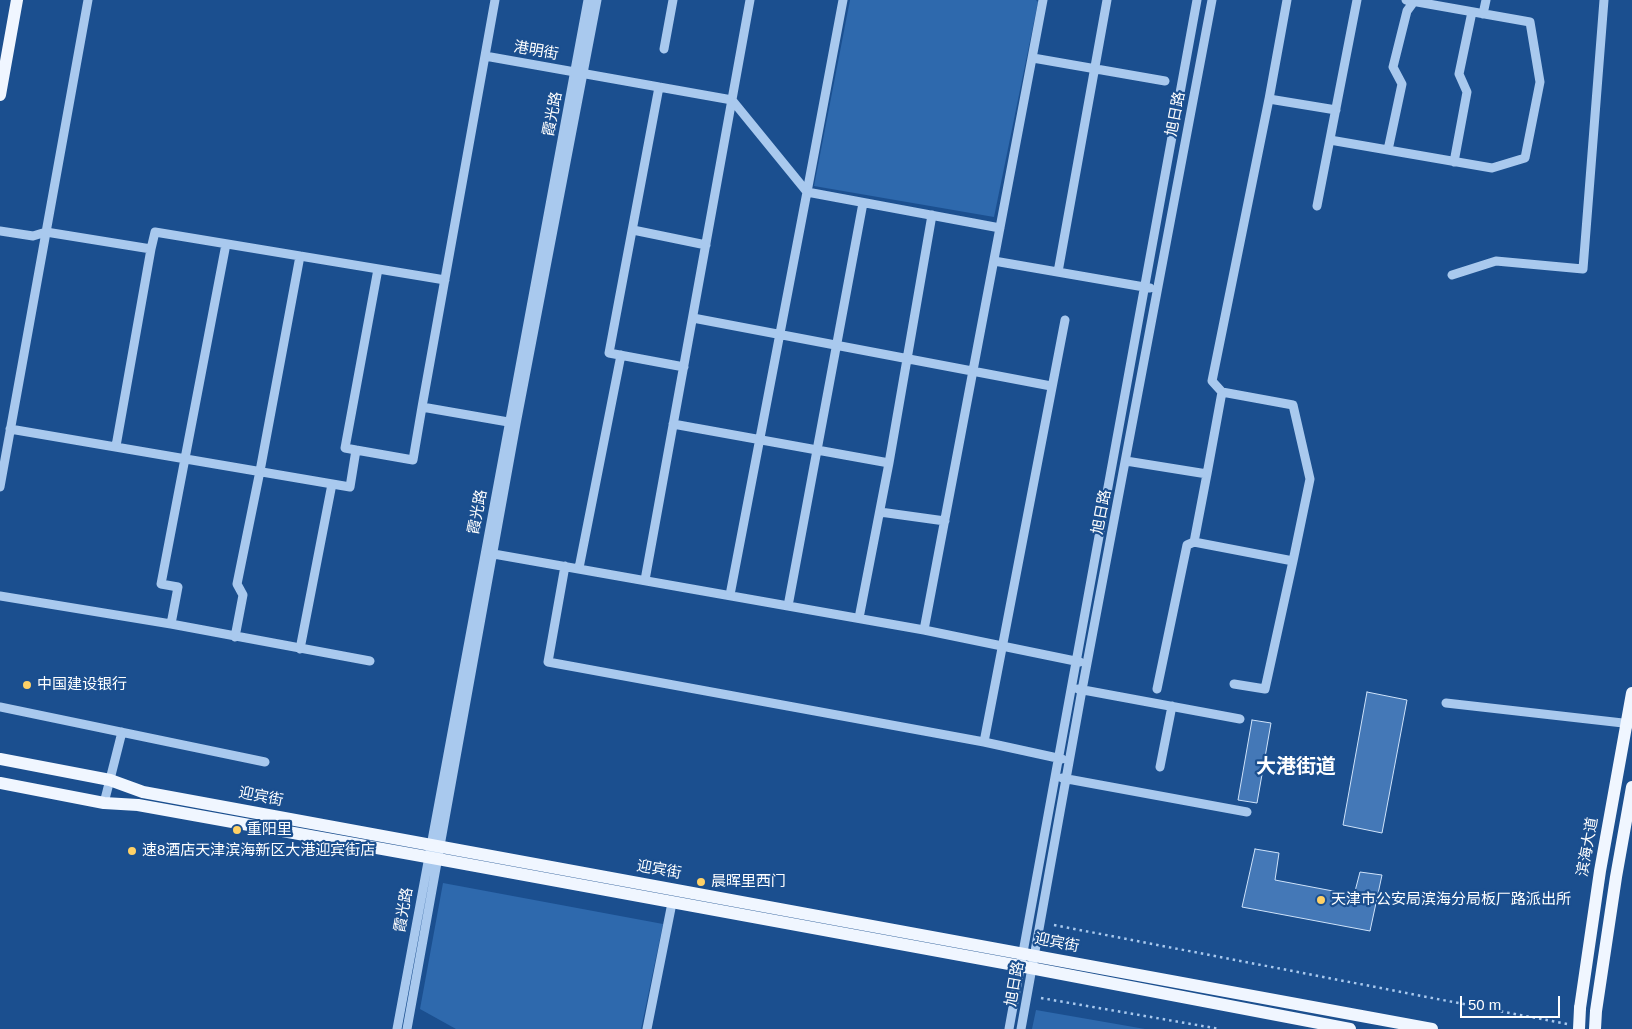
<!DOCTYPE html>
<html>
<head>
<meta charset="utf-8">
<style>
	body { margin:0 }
	#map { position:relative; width:1632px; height:1029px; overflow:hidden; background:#1b4f8f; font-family:Helvetica,sans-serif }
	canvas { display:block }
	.scale { position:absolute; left:1460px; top:996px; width:100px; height:22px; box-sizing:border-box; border:2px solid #fff; border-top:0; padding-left:6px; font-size:15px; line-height:18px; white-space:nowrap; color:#fff; -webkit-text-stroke:4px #1b4f8f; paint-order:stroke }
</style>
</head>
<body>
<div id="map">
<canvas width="1632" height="1029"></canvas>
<div class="scale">50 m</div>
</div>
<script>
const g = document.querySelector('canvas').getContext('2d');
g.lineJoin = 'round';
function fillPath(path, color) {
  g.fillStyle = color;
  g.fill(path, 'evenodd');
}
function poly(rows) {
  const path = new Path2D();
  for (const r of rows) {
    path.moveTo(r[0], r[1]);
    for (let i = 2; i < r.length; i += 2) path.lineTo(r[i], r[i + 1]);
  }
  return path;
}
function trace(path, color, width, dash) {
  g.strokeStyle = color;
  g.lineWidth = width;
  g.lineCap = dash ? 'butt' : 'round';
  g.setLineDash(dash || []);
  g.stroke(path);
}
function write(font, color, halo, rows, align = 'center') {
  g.font = font + ' Helvetica,"Noto Sans SC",sans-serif';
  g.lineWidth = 4.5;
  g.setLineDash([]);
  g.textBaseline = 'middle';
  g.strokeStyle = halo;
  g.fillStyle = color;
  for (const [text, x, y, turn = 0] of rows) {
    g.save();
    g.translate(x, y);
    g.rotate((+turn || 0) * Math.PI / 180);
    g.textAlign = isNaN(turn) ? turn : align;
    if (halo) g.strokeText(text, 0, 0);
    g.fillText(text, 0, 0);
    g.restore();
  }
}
fillPath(poly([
	[850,0,1036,0,1038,2,994,217,814,186],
	[443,883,663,924,641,1029,456,1029,420,1009],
	[1036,1010,1145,1029,1032,1029]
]), '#2e69ad');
const building = poly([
	[1367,692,1407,700,1382,833,1343,825,1367,692],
	[1252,720,1271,723,1257,803,1238,800,1252,720],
	[1255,849,1279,853,1275,880,1354,895,1360,872,1382,875,1370,931,1242,907,1255,849]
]);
fillPath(building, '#4478b7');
trace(building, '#cfe3fa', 1);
trace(poly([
	[1054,925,1567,1024],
	[1041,998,1220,1029]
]), '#a9c9ee', 2.5, [2.5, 4]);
trace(poly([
	[495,0,422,407,514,423],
	[843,0,807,192,1000,228],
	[1287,0,1269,99,1336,110],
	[1483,14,1486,0],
	[664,49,673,0],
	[485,56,732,100,807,192,730,595],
	[1033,58,1165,81],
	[659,87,609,353,684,367],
	[1330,140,1492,168,1525,158,1540,82,1530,22,1406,0],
	[1388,150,1402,84,1393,67,1407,11,1415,0],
	[1454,162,1467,92,1459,74,1472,12],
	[1317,206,1357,0],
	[633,230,706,245],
	[0,231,33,236,46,232,151,249,155,232,445,280],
	[994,261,1150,288],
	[1058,272,1107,0],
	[1452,275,1496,261,1583,269,1604,0],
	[693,318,1051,386],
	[1222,392,1212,381,1269,99],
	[673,424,889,463],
	[10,429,350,487,356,450,413,460,422,407],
	[116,446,151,249],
	[356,450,345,448,378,269],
	[1126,461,1207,474,1194,542,1293,561,1310,479,1293,405,1222,392,1207,474],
	[0,487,88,0],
	[880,512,945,521],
	[488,553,924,630,1080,662],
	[565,566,548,662,984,742,1062,759],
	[579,568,621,355],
	[645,580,750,0],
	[0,596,171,624,370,661],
	[788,606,863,203],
	[859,618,889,463,932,215],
	[171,624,178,587,161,584,226,244],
	[924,630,1043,0],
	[235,637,243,595,237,584,260,471,300,256],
	[300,649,332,484],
	[1234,684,1265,689,1293,561],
	[1078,689,1240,719],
	[1157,689,1187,545,1194,542],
	[1446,703,1632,724],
	[0,707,265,762],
	[984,742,1065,320],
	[1160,767,1172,706],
	[1062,778,1247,812],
	[104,803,122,732],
	[397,1029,588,0],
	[407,1029,516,424,597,0],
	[647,1029,672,903],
	[1009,1029,1197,0],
	[1021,1029,1082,690,1212,0]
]), '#a9c9ee', 9);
trace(poly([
	[0,95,17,0],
	[0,759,110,780,143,792,1432,1029],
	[0,783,104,803,138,805,438,859,1020,966,1350,1029],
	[1580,1008,1600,871,1632,693],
	[1595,1029,1596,1011,1616,877,1632,787]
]), '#f0f6ff', 12);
trace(poly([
	[1579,1029,1580,1008]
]), '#f0f6ff', 12);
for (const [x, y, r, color] of [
	[27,685,5,"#ffd166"],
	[237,830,5,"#ffd166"],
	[132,851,5,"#ffd166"],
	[701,882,5,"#ffd166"],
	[1321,900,5,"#ffd166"]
]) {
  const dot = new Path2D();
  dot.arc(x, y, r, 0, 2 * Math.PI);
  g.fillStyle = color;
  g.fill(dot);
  trace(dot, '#1b4f8f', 2);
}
write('15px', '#fff', '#1b4f8f', [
	["港明街",536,51,10],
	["霞光路",553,114,-79],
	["旭日路",1176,114,-79],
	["霞光路",478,512,-79],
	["旭日路",1102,512,-79],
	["迎宾街",261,797,11],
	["滨海大道",1588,847,-80],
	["迎宾街",659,870,10],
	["霞光路",404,910,-80],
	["迎宾街",1057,943,11],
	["旭日路",1015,984,-80]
]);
write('15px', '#fff', '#1b4f8f', [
	["中国建设银行",37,685],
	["重阳里",247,830],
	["速8酒店天津滨海新区大港迎宾街店",142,851],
	["晨晖里西门",711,882],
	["天津市公安局滨海分局板厂路派出所",1331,900]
], 'left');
write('bold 20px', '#fff', '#1b4f8f', [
	["大港街道",1296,767]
]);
</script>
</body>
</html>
